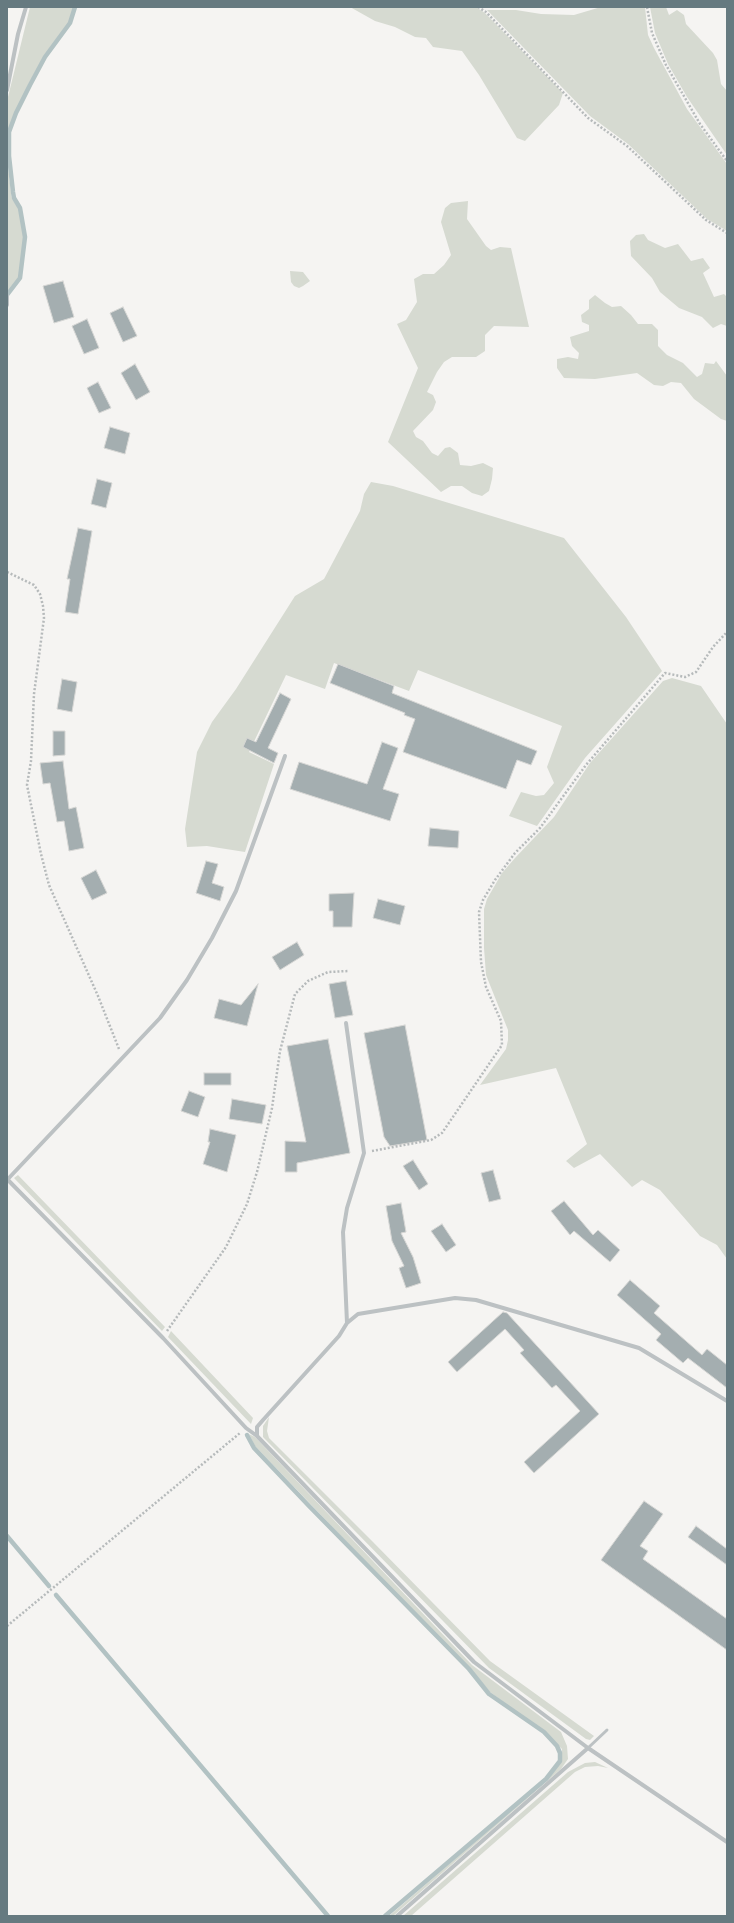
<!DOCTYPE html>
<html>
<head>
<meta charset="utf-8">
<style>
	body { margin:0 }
	#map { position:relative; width:734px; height:1923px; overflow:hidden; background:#f5f4f2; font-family:"Noto Sans",sans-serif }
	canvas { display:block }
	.frame { position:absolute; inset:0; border:8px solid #667a80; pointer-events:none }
</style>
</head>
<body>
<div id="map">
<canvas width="734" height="1923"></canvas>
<div class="frame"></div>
</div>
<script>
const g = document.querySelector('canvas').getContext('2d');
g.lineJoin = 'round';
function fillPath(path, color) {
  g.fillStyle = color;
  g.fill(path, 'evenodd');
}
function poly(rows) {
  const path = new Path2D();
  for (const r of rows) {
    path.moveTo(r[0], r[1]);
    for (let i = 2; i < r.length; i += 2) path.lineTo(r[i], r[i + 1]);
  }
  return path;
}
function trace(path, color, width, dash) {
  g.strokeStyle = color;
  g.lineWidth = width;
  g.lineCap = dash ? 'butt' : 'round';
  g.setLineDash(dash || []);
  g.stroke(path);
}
fillPath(poly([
	[30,7,74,7,69,22,44,56,28,85,8,132,7,156,11,193,12,199,19,209,24,237,19,277,8,292,7,101],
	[350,7,476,7,485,13,563,93,559,105,525,141,517,138,479,75,462,51,433,47,426,38,415,37,395,27,375,21],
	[601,7,645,7,648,35,654,48,687,109,727,164,727,231,707,219,628,144,590,116,487,10,516,10,541,14,574,15],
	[650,7,666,7,669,15,677,10,684,15,686,24,713,53,717,60,721,84,727,91,727,155,687,97,668,64,655,33],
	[468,201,467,219,486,246,491,250,500,247,511,248,529,327,494,326,485,335,485,351,476,357,452,357,444,362,437,372,427,392,433,395,436,402,433,410,413,431,416,437,423,441,432,453,438,456,445,448,450,447,458,453,460,465,471,466,483,463,493,468,492,479,489,491,482,496,472,493,462,486,451,486,441,492,388,442,418,368,397,324,406,320,417,302,414,279,423,274,434,274,444,265,451,255,441,222,445,208,451,203],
	[644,234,648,240,665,248,678,244,691,261,703,258,710,268,703,273,714,297,724,294,727,297,727,326,721,324,713,328,702,317,679,308,660,292,652,278,631,256,630,241,636,235],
	[290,271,303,272,310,281,303,286,299,288,294,286,291,282],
	[595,295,605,303,612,307,621,306,631,315,638,324,652,324,658,330,658,346,667,355,683,363,697,377,702,374,705,363,714,364,716,361,727,376,727,421,721,419,694,399,681,383,671,382,663,386,654,385,637,373,595,379,564,378,557,368,557,359,568,357,578,359,579,353,572,346,570,337,589,331,589,325,582,322,581,315,589,309,589,300],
	[371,482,393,486,564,538,626,617,662,671,585,758,537,826,509,816,521,792,536,796,544,795,554,783,547,767,562,726,418,670,409,691,334,663,325,689,286,675,249,752,274,764,245,852,207,846,187,847,185,829,197,752,212,722,236,689,295,596,324,579,360,511,364,494],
	[672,678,701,686,727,724,727,1259,717,1245,700,1236,660,1190,642,1180,632,1187,600,1154,574,1168,566,1161,587,1144,556,1068,480,1085,506,1049,508,1040,508,1030,486,975,484,948,484,909,487,899,502,873,515,858,554,817,590,763,663,681],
	[18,1175,165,1327,162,1331,14,1178],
	[171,1331,253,1418,251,1424,168,1337],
	[269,1417,267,1431,269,1438,373,1542,490,1661,594,1736,590,1740,586,1739,489,1668,263,1437,263,1426],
	[249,1434,255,1437,472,1665,561,1732,567,1746,568,1759,561,1769,393,1916,389,1916,549,1778,561,1762,562,1749,544,1731,532,1724,490,1692,470,1668,407,1605,255,1446],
	[595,1762,608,1768,598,1766,585,1767,575,1772,411,1916,403,1916,568,1772,585,1763]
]), '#d6dad1');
trace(poly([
	[7,295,20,278,25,237,20,208,14,198,13,192,9,156,9,132,16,113,30,85,45,57,70,23,75,7],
	[247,1435,254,1448,309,1506,469,1669,489,1694,544,1732,557,1746,560,1753,560,1761,546,1779,385,1916],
	[7,1536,49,1586],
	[56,1595,328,1916]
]), '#b2c2c3', 4.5);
const building = poly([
	[63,281,74,317,54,323,43,286,63,281],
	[123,307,137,336,123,342,110,313,123,307],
	[87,319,99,348,84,354,72,326,87,319],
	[135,364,150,392,136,400,121,373,135,364],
	[98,382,111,408,99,413,87,388,98,382],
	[110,427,130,433,125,454,104,448,110,427],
	[97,479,112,483,106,508,91,504,97,479],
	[78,528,92,531,78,614,65,612,70,579,67,579,78,528],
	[338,664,394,686,392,693,537,751,531,765,517,760,506,789,403,752,415,719,404,715,405,713,330,683,338,664],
	[62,679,77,682,72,712,57,709,62,679],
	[280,693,291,699,268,748,278,753,274,763,243,747,247,738,256,742,280,693],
	[53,731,65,731,65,755,53,756,53,731],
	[382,742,398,748,383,789,399,794,390,821,290,789,299,762,367,784,382,742],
	[63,761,69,809,76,807,84,848,69,851,64,821,57,822,50,783,43,784,40,763,63,761],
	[430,828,459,831,458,848,428,846,430,828],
	[206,861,218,864,212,883,224,887,220,901,196,893,206,861],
	[96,870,107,893,92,900,81,878,96,870],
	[354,893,352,927,333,927,333,911,329,911,329,894,354,893],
	[378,899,405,906,400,925,373,918,378,899],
	[297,942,304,955,280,970,272,957,297,942],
	[346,981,353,1015,335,1018,329,984,346,981],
	[258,984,247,1026,214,1018,219,999,241,1005,258,984],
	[405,1025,427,1140,390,1146,384,1137,364,1033,405,1025],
	[328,1039,350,1153,297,1163,297,1172,285,1172,285,1141,306,1142,287,1046,328,1039],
	[204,1073,231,1073,231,1085,204,1085,204,1073],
	[189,1091,205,1097,198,1117,181,1111,189,1091],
	[232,1099,266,1105,262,1124,229,1119,232,1099],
	[210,1129,236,1135,227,1172,203,1164,210,1142,208,1142,210,1129],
	[413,1160,428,1184,419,1190,403,1166,413,1160],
	[493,1170,501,1199,489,1202,481,1173,493,1170],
	[564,1201,593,1235,598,1230,620,1250,610,1262,574,1231,570,1235,551,1211,564,1201],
	[401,1203,406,1232,401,1233,413,1257,421,1283,406,1288,399,1268,404,1266,392,1241,386,1206,401,1203],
	[442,1224,456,1245,446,1252,431,1231,442,1224],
	[630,1280,660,1306,654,1313,702,1355,707,1349,727,1365,727,1388,688,1358,683,1363,656,1340,661,1334,617,1295,630,1280],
	[503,1312,507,1313,599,1414,534,1473,524,1462,580,1411,556,1385,552,1388,520,1353,524,1350,505,1329,457,1372,448,1362,503,1312],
	[644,1501,663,1514,640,1546,648,1551,643,1559,727,1619,727,1650,601,1560,644,1501],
	[696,1526,727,1549,727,1565,688,1537,696,1526]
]);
fillPath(building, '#a4aeb0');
trace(building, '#d6d6d4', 1);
trace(poly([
	[478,7,486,12,588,118,627,146,706,220,727,233],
	[647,7,652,33,666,65,700,124,727,161],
	[7,572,34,585,40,594,43,606,44,618,34,694,31,761,27,785,41,854,49,885,98,996,119,1049],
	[372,1151,431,1140,442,1133,502,1045,501,1021,486,987,481,962,479,912,483,900,495,880,515,853,540,828,586,765,665,673,685,677,696,672,713,647,727,632],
	[167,1331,226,1247,247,1204,257,1172,272,1108,280,1051,295,994,308,981,328,972,348,971],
	[7,1626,240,1433]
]), '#b6babb', 2.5, [2, 2]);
trace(poly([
	[588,1748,607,1730]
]), '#bcc1c3', 3);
trace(poly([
	[7,90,18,34,26,7],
	[7,296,7,305],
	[346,1023,364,1153,347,1208,343,1232,347,1323],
	[7,1179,163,1338,246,1428,257,1436,474,1662,588,1748,727,1842],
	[7,1180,160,1018,187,980,212,938,236,891,285,756],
	[257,1436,257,1427,263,1420,339,1336,347,1323,358,1314,455,1298,476,1300,639,1348,727,1401],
	[397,1916,588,1748]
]), '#bcc1c3', 4);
</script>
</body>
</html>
